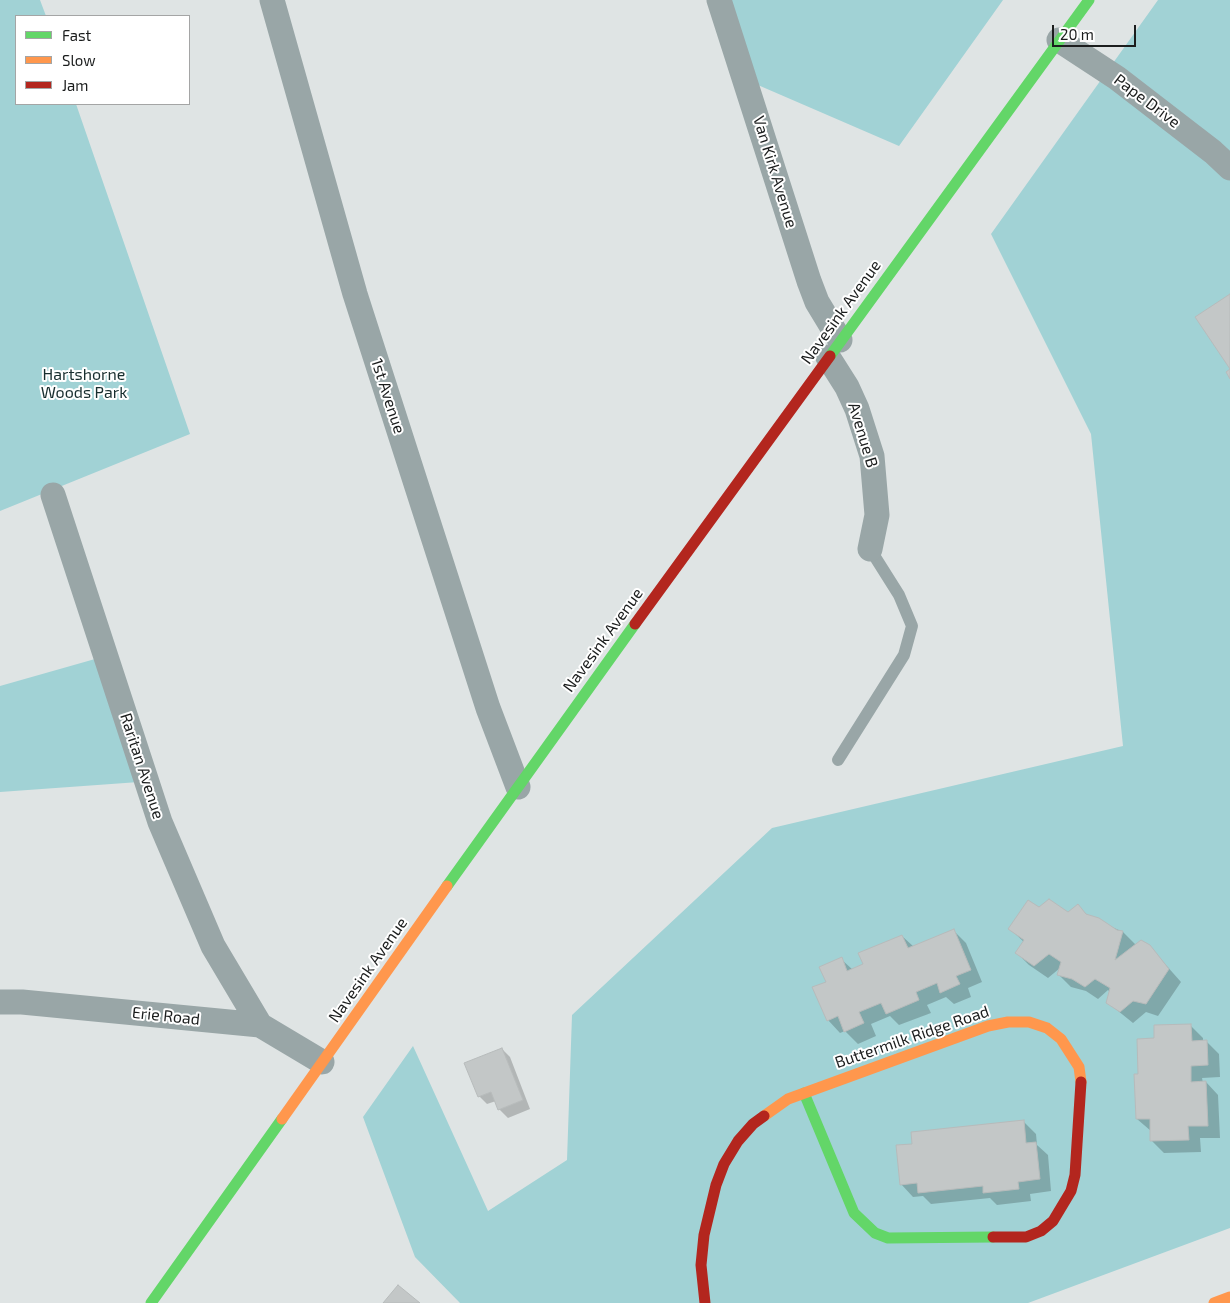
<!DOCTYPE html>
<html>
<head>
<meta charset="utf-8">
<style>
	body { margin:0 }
	#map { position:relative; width:1230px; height:1303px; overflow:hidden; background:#dfe4e4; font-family:"Exo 2",sans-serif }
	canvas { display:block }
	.legend { position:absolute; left:15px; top:15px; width:175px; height:90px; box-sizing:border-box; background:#fff; border:1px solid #a4a5a5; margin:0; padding:6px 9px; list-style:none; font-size:15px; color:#1b1d1d }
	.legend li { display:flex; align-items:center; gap:10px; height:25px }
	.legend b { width:25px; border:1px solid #a4a5a5 }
	.scale { position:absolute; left:1052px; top:25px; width:84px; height:22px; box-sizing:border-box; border:2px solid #1b1d1d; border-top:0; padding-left:6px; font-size:15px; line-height:18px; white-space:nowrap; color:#1b1d1d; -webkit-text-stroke:4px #fff; paint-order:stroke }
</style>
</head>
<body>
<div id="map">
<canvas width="1230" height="1303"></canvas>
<ul class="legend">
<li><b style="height:6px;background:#63d668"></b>Fast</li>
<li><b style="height:6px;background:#ff974d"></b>Slow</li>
<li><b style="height:6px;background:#b3261e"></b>Jam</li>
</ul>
<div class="scale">20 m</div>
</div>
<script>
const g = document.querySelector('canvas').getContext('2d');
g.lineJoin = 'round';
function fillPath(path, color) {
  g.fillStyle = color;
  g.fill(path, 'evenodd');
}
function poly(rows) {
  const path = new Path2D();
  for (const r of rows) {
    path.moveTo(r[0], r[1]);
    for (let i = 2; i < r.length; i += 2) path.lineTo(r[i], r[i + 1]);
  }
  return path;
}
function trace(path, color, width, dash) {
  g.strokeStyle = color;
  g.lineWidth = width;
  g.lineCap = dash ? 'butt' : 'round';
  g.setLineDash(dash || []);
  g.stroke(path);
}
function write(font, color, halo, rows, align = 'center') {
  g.font = font + ' "Exo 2",sans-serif';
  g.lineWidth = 4;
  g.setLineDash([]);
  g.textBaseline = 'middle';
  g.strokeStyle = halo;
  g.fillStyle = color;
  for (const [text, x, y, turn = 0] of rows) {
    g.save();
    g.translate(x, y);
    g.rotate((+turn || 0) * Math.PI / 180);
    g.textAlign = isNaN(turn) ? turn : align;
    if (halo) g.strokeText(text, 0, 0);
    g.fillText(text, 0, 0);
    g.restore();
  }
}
fillPath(poly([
	[0,0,40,0,46,16,16,16,16,104,76,104,190,434,0,511],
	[720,0,1003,0,899,146,744,79],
	[1158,0,1230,0,1230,1228,1028,1303,460,1303,415,1257,363,1117,413,1046,488,1211,567,1160,572,1015,772,828,1123,746,1091,434,991,234],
	[95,659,139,782,0,792,0,686]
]), '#a1d2d5');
fillPath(poly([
	[1078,906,1088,916,1123,932,1136,945,1149,946,1181,982,1158,1016,1146,1012,1133,1023,1107,1002,1110,992,1108,990,1098,999,1086,991,1071,987,1058,974,1060,968,1048,978,1029,965,1017,953,1024,942,1010,929,1039,909,1069,914],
	[953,930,966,943,982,982,968,988,971,997,954,1004,946,997,927,1005,931,1013,899,1025,890,1016,871,1024,876,1036,858,1044,845,1031,840,1033,828,1020,827,982,841,959,853,970,864,965,902,936,914,947],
	[1190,1025,1203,1038,1203,1042,1207,1042,1219,1054,1220,1077,1202,1078,1203,1083,1206,1082,1218,1095,1220,1138,1200,1138,1201,1152,1164,1153,1152,1141,1151,1131,1137,1119,1139,1075,1155,1039],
	[502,1049,510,1057,530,1109,508,1118,499,1109,496,1101,487,1104,479,1096],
	[1023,1121,1036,1134,1037,1145,1048,1155,1051,1191,1030,1194,1031,1201,997,1205,990,1198,931,1204,923,1196,913,1197,901,1184,913,1145]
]), '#0003');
const building = poly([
	[1230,294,1230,379,1226,372,1230,369,1195,317,1230,294],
	[1049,899,1068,912,1078,904,1086,914,1099,918,1117,930,1123,931,1115,960,1141,940,1150,945,1169,969,1146,1004,1133,1001,1120,1012,1106,1003,1110,988,1095,979,1085,987,1072,979,1057,975,1061,962,1049,954,1034,966,1015,953,1024,940,1008,929,1028,900,1039,907,1049,899],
	[954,929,971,970,956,976,960,984,940,993,937,983,916,992,919,1000,886,1014,881,1003,859,1012,864,1023,844,1032,838,1016,827,1021,812,987,826,982,819,967,842,957,847,971,863,964,858,953,902,935,908,948,954,929],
	[1191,1024,1192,1041,1207,1040,1208,1065,1191,1066,1191,1082,1206,1081,1208,1126,1188,1126,1189,1140,1150,1141,1150,1119,1136,1119,1134,1074,1138,1074,1137,1039,1154,1038,1154,1025,1191,1024],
	[502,1048,523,1100,498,1110,491,1092,478,1097,464,1063,502,1048],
	[1024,1120,1026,1143,1036,1142,1040,1179,1018,1182,1019,1189,983,1193,983,1186,918,1193,917,1183,900,1185,896,1145,912,1144,911,1132,1024,1120],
	[398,1285,420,1303,383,1303,398,1285]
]);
fillPath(building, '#c3c7c7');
trace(building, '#b7bbbb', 1);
trace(poly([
	[838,760,904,655,912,626,899,595,870,549]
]), '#99a6a7', 12);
trace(poly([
	[272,0,355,294,488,708,518,787],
	[719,0,809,281,817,302,840,340],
	[1059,40,1117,78,1213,152,1230,168],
	[828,357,847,387,857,409,872,456,877,515,870,549],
	[53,495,160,822,213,946,260,1025],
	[0,1002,22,1002,260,1025,322,1062]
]), '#99a6a7', 25);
trace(poly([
	[830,356,1089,0],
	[447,886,635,624],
	[804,1093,854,1213,875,1233,888,1238,993,1237],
	[151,1303,282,1119]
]), '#63d668', 11);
trace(poly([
	[764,1116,788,1099,988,1026,1008,1022,1029,1022,1047,1028,1061,1039,1079,1067,1081,1082],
	[282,1119,447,886],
	[1214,1303,1230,1297]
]), '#ff974d', 11);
trace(poly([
	[635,624,830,356],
	[993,1237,1026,1237,1041,1231,1053,1221,1071,1191,1075,1175,1081,1082],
	[705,1303,701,1265,704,1235,716,1185,724,1164,738,1141,753,1124,764,1116]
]), '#b3261e', 11);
write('16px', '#1b1d1d', '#fff', [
	["Pape Drive",1147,101,37],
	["Van Kirk Avenue",775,172,73],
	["Navesink Avenue",841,312,-54],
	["1st Avenue",388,396,72],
	["Avenue B",863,435,73],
	["Navesink Avenue",603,640,-54],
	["Raritan Avenue",142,766,72],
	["Navesink Avenue",368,970,-55],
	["Erie Road",166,1016,6],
	["Buttermilk Ridge Road",912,1037,-19]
]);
write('16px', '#182e2f', '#fff', [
	["Hartshorne",84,375],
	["Woods Park",84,393]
]);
</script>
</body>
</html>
